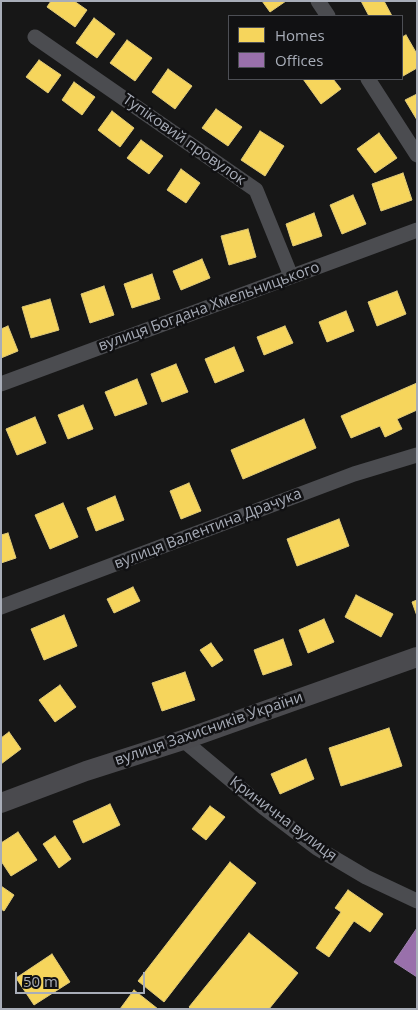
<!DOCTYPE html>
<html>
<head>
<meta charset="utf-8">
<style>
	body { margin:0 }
	#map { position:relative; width:418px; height:1010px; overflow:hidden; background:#171717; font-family:"Open Sans",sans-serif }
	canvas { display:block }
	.frame { position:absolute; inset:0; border:2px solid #a8adb8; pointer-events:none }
	.legend { position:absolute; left:228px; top:15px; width:175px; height:65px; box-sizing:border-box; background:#111113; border:1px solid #4d4f55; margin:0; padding:6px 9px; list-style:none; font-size:15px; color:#a8adb8 }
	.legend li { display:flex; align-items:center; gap:10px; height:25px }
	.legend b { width:25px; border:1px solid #4d4f55 }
	.scale { position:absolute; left:15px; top:972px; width:130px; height:22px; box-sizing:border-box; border:2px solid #a8adb8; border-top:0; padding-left:6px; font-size:15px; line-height:18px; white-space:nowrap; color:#a8adb8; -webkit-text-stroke:4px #111113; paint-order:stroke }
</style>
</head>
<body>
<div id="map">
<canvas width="418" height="1010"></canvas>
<div class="frame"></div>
<ul class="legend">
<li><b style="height:14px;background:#f6d55c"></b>Homes</li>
<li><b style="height:14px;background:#9970ab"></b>Offices</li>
</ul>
<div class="scale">50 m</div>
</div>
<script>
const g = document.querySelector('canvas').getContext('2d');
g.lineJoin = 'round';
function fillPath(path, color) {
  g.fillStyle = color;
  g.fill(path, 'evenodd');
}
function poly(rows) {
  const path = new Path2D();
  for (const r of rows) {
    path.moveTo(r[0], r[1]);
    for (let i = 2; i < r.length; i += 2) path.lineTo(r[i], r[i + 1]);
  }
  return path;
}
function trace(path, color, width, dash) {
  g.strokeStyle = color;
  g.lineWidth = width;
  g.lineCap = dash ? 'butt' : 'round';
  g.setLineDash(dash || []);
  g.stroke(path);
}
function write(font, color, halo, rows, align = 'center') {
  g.font = font + ' "Open Sans",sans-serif';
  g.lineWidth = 5;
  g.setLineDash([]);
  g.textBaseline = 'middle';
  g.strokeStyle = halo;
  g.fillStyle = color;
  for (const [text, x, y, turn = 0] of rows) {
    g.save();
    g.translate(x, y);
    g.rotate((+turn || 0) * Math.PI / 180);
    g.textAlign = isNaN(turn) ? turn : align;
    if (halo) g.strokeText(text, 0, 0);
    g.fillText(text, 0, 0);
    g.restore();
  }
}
const homes = poly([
	[51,1,74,1,87,10,75,27,47,7,51,1],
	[262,1,286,1,270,12,262,1],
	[361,1,384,1,392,16,369,16,361,1],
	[94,18,115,34,97,58,76,43,94,18],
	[406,35,417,54,417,68,403,76,402,75,402,37,406,35],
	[127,40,152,58,135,81,110,63,127,40],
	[39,60,61,75,48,93,26,77,39,60],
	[168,69,192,86,175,109,152,92,168,69],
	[303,79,333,79,341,89,321,104,303,79],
	[74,82,95,97,82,115,62,100,74,82],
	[417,94,417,120,405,100,417,94],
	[216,109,242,127,228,146,202,128,216,109],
	[112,111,134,128,120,147,98,130,112,111],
	[260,131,284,146,265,176,241,160,260,131],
	[379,133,397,158,375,173,357,149,379,133],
	[141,140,163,156,149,174,127,158,141,140],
	[181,169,200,183,186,203,167,190,181,169],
	[403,173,412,200,381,211,372,184,403,173],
	[353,195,366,224,342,234,330,205,353,195],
	[314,213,322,236,293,246,286,224,314,213],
	[248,229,256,257,229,265,221,236,248,229],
	[202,259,210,278,181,290,173,271,202,259],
	[152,274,160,299,132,308,124,284,152,274],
	[104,286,114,315,90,323,81,294,104,286],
	[397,291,406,314,377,326,368,302,397,291],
	[50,299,59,330,31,338,22,307,50,299],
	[346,311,354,331,327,342,319,322,346,311],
	[8,326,18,351,1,358,1,329,8,326],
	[285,326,293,343,264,355,257,337,285,326],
	[234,347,244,371,215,383,205,359,234,347],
	[176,364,188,392,162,402,151,374,176,364],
	[137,379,147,404,115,416,105,392,137,379],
	[417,383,417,410,397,419,402,429,385,437,380,426,351,438,341,416,417,383],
	[83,405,93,429,68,439,58,415,83,405],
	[35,417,46,443,17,455,6,429,35,417],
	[304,419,316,448,243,479,231,450,304,419],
	[189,483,201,511,181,519,170,491,189,483],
	[115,496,124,520,96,531,87,508,115,496],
	[63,503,78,537,50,549,35,515,63,503],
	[339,519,349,546,297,566,287,539,339,519],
	[8,533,16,558,1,563,1,535,8,533],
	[133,587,140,601,114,613,107,599,133,587],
	[356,595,393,614,381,637,345,617,356,595],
	[417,600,417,616,412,602,417,600],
	[64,615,77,646,44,660,31,629,64,615],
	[324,619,334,642,308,653,299,630,324,619],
	[283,639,292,665,263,675,254,650,283,639],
	[211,643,223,660,212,667,200,650,211,643],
	[185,672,195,700,162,711,152,683,185,672],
	[60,685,76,707,55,722,39,700,60,685],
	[389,728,402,766,341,786,329,748,389,728],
	[9,732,21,749,1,764,1,738,9,732],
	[306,759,314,779,280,794,271,774,306,759],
	[110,804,120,825,83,843,73,821,110,804],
	[210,806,225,817,206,840,192,829,210,806],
	[18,832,37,860,11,876,1,861,1,843,18,832],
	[55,836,71,859,59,868,43,844,55,836],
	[230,862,256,883,164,1002,138,981,230,862],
	[1,886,14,895,4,911,1,909,1,886],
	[348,890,383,914,370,932,354,921,329,957,316,948,341,912,335,908,348,890],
	[249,933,298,973,269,1009,191,1009,189,1007,249,933],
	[52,954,70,982,34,1005,16,978,52,954],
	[134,990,158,1009,120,1009,134,990]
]);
fillPath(homes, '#f6d55c');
trace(homes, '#dfc978', 1);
const offices = poly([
	[417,928,417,977,394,962,417,928]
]);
fillPath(offices, '#9970ab');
trace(offices, '#9e82af', 1);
trace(poly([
	[318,1,328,16],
	[35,37,256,190,291,276],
	[368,79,417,155],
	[1,384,417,230],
	[1,607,354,474,417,455],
	[183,740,263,807,317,848,366,877,417,901]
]), '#4b4c50', 15);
trace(poly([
	[1,803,86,771,183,740,417,657]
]), '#4a4a4e', 20);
write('15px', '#a8adb8', '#111113', [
	["Тупіковий провулок",184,140,35],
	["вулиця Богдана Хмельницького",209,307,-20],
	["вулиця Валентина Драчука",208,529,-21],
	["вулиця Захисників України",209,729,-19],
	["Кринична вулиця",283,819,37]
]);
</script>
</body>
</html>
